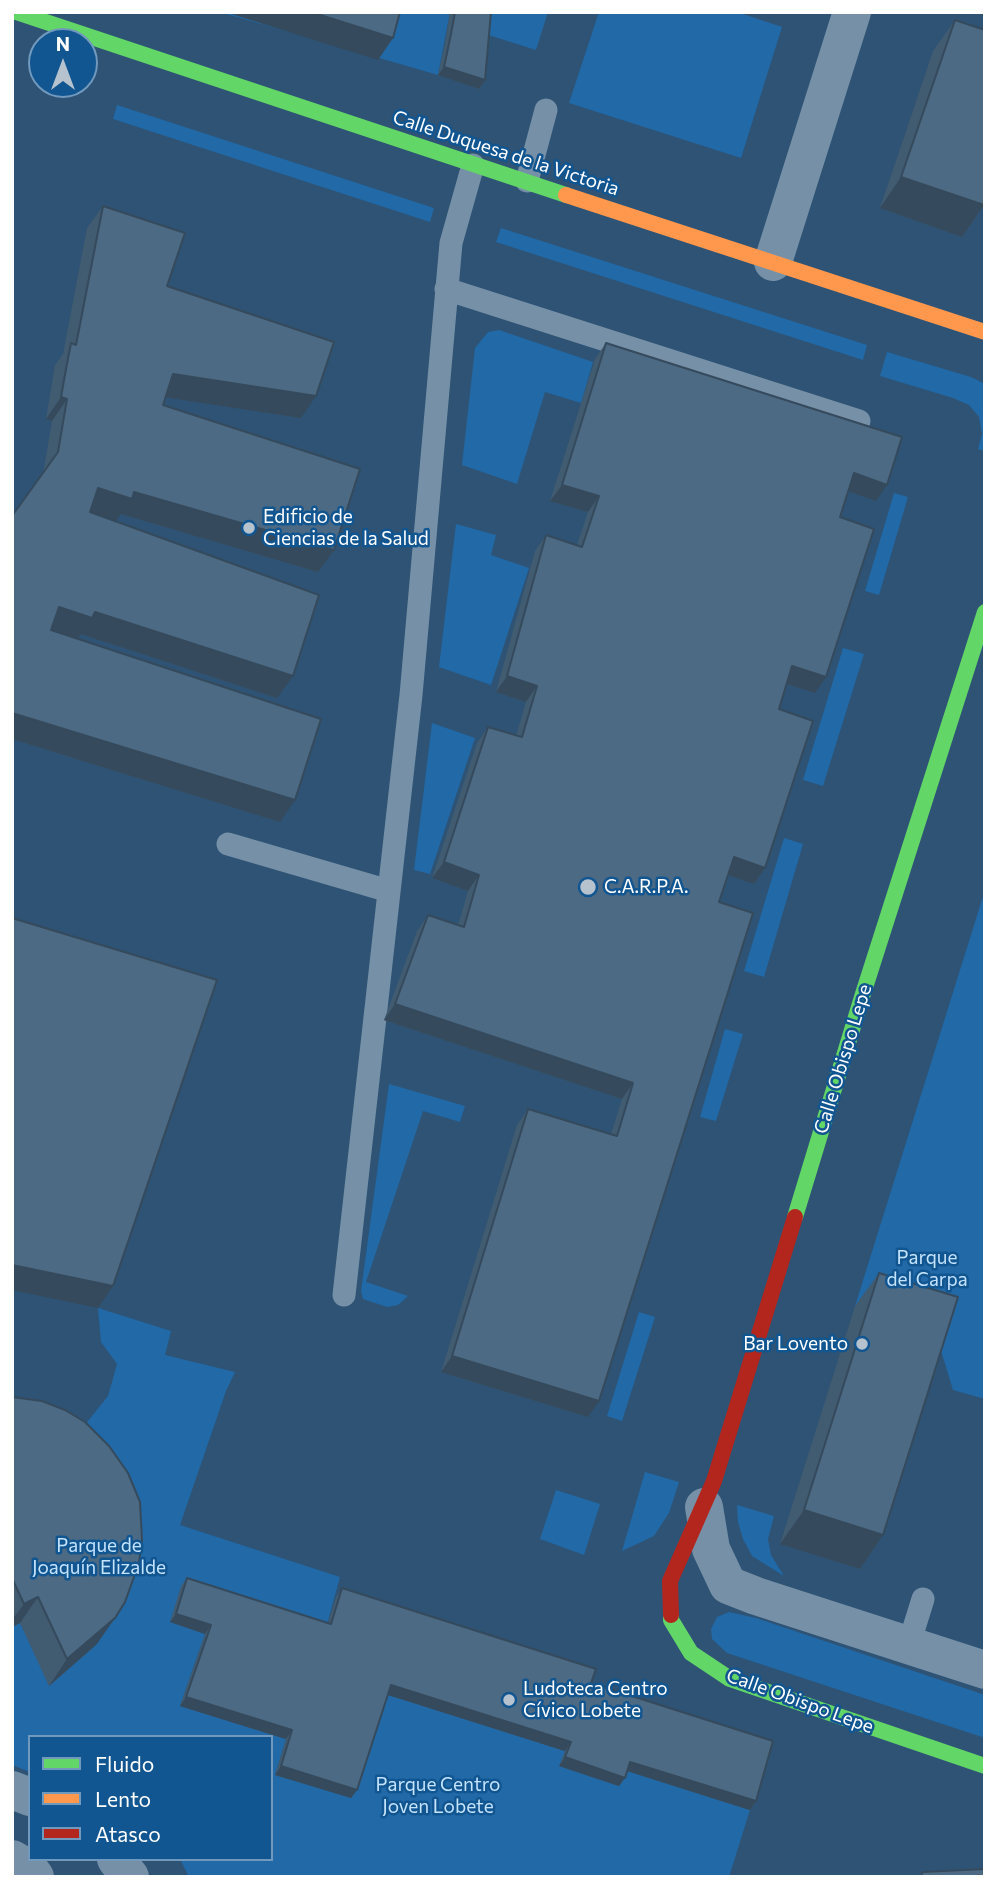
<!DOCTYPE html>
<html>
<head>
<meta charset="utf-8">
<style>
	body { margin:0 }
	#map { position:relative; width:997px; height:1889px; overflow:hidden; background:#2e5374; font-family:Commissioner,sans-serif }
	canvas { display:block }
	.frame { position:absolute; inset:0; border:14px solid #fff; pointer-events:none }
	.legend { position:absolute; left:28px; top:1735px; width:245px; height:126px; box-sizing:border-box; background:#115591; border:2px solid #7099bd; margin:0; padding:9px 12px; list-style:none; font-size:21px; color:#fff }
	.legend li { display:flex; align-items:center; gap:14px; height:35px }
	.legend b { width:35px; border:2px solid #7099bd }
	.north { position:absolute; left:28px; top:28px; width:70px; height:70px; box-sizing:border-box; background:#115591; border:2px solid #7099bd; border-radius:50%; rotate:0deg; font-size:19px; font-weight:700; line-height:28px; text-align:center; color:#fff }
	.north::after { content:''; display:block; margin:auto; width:24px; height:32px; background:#b6c3ce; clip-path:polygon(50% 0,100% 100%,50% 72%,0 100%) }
</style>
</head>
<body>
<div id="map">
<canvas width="997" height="1889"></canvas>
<div class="frame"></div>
<ul class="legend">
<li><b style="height:9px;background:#63d668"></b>Fluido</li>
<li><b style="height:9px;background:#ff974d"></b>Lento</li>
<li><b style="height:9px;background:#b3261e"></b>Atasco</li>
</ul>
<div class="north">N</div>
</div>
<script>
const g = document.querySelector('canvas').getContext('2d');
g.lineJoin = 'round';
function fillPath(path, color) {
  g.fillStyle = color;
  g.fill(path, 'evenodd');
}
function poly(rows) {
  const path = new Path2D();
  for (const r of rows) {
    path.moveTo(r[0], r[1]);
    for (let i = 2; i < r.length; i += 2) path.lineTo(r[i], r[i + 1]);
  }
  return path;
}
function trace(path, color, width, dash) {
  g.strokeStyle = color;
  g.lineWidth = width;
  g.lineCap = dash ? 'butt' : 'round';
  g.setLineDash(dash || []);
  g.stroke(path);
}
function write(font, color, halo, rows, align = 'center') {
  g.font = font + ' Commissioner,sans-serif';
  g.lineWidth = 5;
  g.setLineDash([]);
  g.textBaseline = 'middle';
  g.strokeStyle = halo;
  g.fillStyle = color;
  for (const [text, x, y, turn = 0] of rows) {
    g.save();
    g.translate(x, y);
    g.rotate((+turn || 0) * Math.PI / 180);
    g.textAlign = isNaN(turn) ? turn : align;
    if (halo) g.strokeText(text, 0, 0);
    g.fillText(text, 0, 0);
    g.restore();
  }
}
fillPath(poly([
	[220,12,450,12,438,75],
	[492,12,548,12,536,50,485,34],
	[599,12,737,12,782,27,741,158,569,103],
	[117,105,434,208,430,222,113,119],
	[501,228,867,345,863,360,496,242],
	[499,330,593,362,581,403,545,392,517,484,462,465,475,348,488,332],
	[887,352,971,377,985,384,985,451,978,449,982,434,979,417,969,405,953,398,880,376],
	[894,493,908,497,879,595,865,591],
	[456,524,496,535,491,555,529,568,491,685,439,667],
	[843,648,864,654,823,786,803,780],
	[432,723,475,738,430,874,414,870],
	[784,838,803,844,764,977,744,971],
	[985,890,985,1399,953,1390,935,1331,855,1306],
	[725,1029,743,1034,716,1121,700,1117],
	[389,1084,465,1106,460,1122,423,1111,366,1282,408,1296,398,1305,387,1307,363,1299,361,1291],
	[98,1308,171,1331,165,1355,235,1372,226,1391,180,1525,340,1577,325,1632,205,1634,180,1706,286,1739,275,1775,385,1694,429,1707,565,1751,560,1766,619,1786,624,1770,750,1810,729,1877,189,1877,180,1859,271,1859,271,1737,30,1737,30,1772,12,1765,12,1418,72,1441,108,1396,117,1364,101,1342],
	[639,1312,655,1317,622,1421,607,1416],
	[645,1472,679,1482,669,1513,654,1536,622,1551],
	[556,1490,600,1504,584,1555,540,1539],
	[737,1505,774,1516,768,1539,771,1555,784,1576,752,1556,743,1539,738,1522],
	[729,1612,756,1618,985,1695,985,1738,727,1653,712,1639,711,1629,717,1617]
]), '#2269a7');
trace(poly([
	[527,181,546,110],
	[446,289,859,421],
	[228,844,389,891],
	[344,1295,411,695,451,243,473,165],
	[909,1644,923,1599]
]), '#7690a7', 23);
trace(poly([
	[773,262,852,12],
	[704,1507,711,1549,728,1585,756,1596,985,1670],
	[12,1790,30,1797],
	[12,1859,29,1869,35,1877],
	[116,1859,130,1877]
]), '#7690a7', 38);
trace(poly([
	[16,12,566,195],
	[795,1217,862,997,985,612],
	[671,1615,671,1620,691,1653,730,1679,985,1766]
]), '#63d668', 16);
trace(poly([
	[566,195,985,332]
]), '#ff974d', 16);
trace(poly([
	[671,1615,670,1581,714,1481,795,1217]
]), '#b3261e', 16);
fillPath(poly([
	[450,12,491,12,485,80,479,89,438,75,445,43],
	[955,20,984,205,962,237,880,208,933,51],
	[103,206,167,286,301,418,165,397,163,405,334,550,318,572,121,514,116,521,103,517,277,698,81,634,78,639,280,822,12,739,12,516,43,474,52,421,46,419,55,365,63,354,87,228],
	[606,343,876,501,848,491,840,517,815,693,787,684,779,709,765,868,754,884,728,875,719,902,588,1417,441,1372,517,1125,528,1109,611,1134,622,1099,384,1020,417,931,428,915,458,925,468,891,432,878,477,743,488,727,516,736,526,702,496,692,535,551,546,535,577,545,588,512,550,501,595,359],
	[879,1273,883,1535,860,1569,780,1544,855,1306],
	[12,1397,97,1644,49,1686,20,1623,12,1627],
	[187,1578,328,1623,336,1597,342,1588,591,1683,756,1801,750,1810,627,1771,619,1786,559,1766,565,1751,388,1695,357,1790,351,1798,275,1775,286,1739,180,1706,205,1634,170,1622,181,1586]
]), '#415b71');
fillPath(poly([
	[225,12,311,12,393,38,378,60],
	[444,67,485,80,479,89,438,75],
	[901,177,984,205,962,237,880,208],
	[173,374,316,396,301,418,157,396],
	[61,397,67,399,52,421,46,419],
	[854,473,887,485,876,501,842,489],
	[562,485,599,496,588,512,550,501],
	[98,488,134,492,334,550,318,572,121,514,116,521,82,510],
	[59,607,95,612,293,676,277,698,81,634,77,640,43,629],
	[792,666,826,677,815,693,781,682],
	[507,676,537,686,526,702,496,692],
	[12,713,295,800,280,822,12,739],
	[734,857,765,868,754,884,722,873],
	[444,862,479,875,468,891,432,878],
	[395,1004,633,1083,622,1099,384,1020],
	[12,1265,113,1286,98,1308,12,1290],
	[452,1356,599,1401,588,1417,441,1372],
	[804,1510,883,1535,860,1569,780,1544],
	[38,1597,20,1623,12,1627,12,1620,24,1604],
	[176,1614,211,1625,205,1634,170,1622],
	[115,1618,97,1644,49,1686,67,1659],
	[391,1685,571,1742,565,1751,385,1694],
	[186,1697,292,1730,286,1739,180,1706],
	[565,1757,625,1778,619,1786,559,1766],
	[630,1762,756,1801,750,1810,624,1770],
	[281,1766,357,1790,351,1798,275,1775]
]), '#354a5c');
const building = poly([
	[311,12,400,12,393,38,311,12],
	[455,12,491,12,485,80,444,67,451,34,455,12],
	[955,20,985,30,984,205,901,177,955,20],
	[103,206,185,233,167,286,334,342,316,396,173,374,163,405,360,469,334,550,134,492,132,499,98,488,90,512,319,595,293,676,95,612,92,618,59,607,51,630,321,719,295,800,12,713,12,516,58,452,67,399,61,397,66,369,71,343,76,345,103,206],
	[606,343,902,437,887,485,854,473,840,517,874,529,826,677,792,666,779,709,813,721,765,868,734,857,719,902,753,913,599,1401,452,1356,528,1109,617,1136,633,1083,395,1004,428,915,464,927,479,875,444,862,488,727,522,737,537,686,507,676,546,535,582,547,599,496,562,485,606,343],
	[12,918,217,980,113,1286,12,1265,12,918],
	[879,1273,958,1297,883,1535,804,1510,879,1273],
	[12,1397,42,1401,65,1410,85,1422,109,1446,128,1473,140,1502,142,1540,139,1563,125,1602,115,1618,67,1659,38,1597,24,1604,12,1578,12,1397],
	[187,1578,331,1624,342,1588,596,1669,591,1683,773,1741,756,1801,630,1762,625,1778,565,1757,571,1742,391,1685,357,1790,281,1766,292,1730,186,1697,211,1625,176,1614,187,1578],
	[985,1869,985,1877,922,1877,922,1872,985,1869]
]);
fillPath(building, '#4c6a83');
trace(building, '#354a5c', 2);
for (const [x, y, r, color] of [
	[249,528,7,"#b6c3ce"],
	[588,887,9,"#b6c3ce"],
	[862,1344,7,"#b6c3ce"],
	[509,1700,7,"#b6c3ce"]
]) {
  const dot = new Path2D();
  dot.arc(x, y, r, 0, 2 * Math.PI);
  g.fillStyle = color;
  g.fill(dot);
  trace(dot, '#115591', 2.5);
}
write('19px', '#fff', '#115591', [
	["Calle Duquesa de la Victoria",506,153,18],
	["Calle Obispo Lepe",843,1059,-73],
	["Calle Obispo Lepe",800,1701,20]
]);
write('19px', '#fff', '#115591', [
	["Edificio de",263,517],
	["Ciencias de la Salud",263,539],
	["C.A.R.P.A.",604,887],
	["Bar Lovento",848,1344,"right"],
	["Ludoteca Centro",523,1689],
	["Cívico Lobete",523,1711]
], 'left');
write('19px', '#c4e3fd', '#115591', [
	["Parque",927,1258],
	["del Carpa",927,1280],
	["Parque de",99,1546],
	["Joaquín Elizalde",99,1568],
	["Parque Centro",438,1785],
	["Joven Lobete",438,1807]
]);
</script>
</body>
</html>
